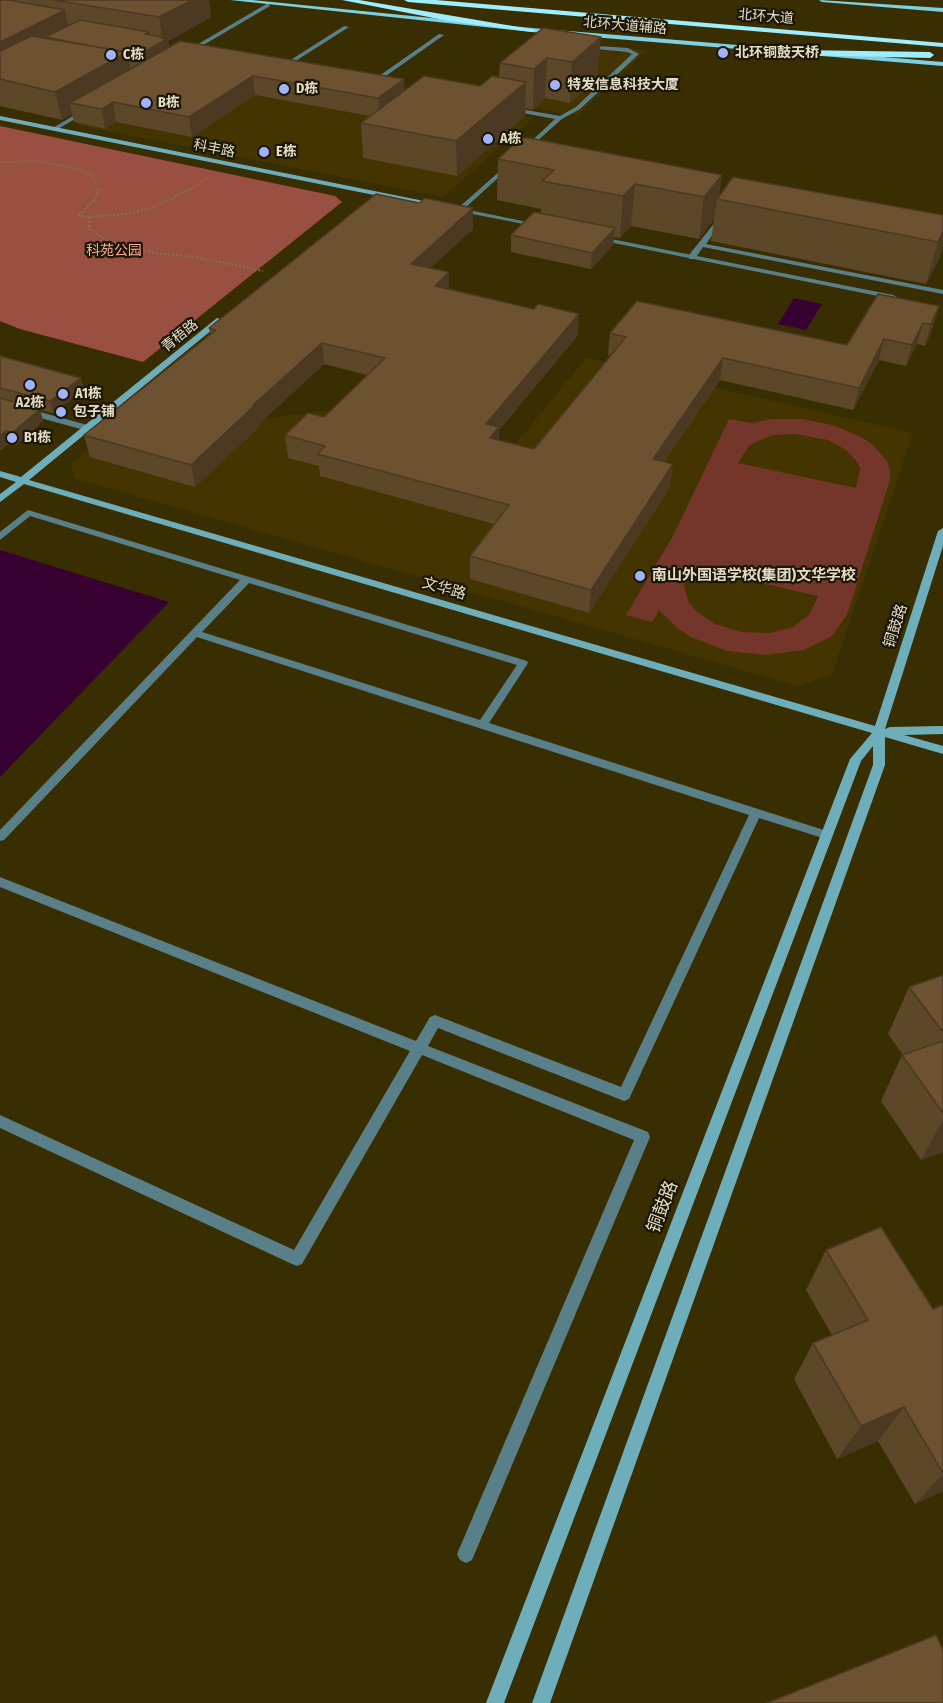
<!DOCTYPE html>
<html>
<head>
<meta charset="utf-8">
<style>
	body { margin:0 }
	canvas { display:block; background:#392d02 }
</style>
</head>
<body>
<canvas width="943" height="1703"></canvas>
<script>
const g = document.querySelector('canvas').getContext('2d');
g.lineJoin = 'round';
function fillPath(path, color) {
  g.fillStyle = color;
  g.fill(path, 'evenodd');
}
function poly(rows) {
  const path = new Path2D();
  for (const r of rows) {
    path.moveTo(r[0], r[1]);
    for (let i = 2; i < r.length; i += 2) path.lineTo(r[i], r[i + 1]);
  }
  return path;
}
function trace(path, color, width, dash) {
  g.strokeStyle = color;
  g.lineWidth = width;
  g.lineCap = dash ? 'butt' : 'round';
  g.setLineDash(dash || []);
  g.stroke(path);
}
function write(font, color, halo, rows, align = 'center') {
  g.font = font + ' "Fira Sans Condensed","Noto Sans SC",sans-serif';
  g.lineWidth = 4.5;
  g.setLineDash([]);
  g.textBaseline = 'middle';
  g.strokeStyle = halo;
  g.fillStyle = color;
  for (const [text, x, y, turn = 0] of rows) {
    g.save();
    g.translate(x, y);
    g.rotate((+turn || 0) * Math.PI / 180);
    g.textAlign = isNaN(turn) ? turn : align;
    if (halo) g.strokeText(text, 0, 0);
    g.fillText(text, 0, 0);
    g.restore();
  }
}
fillPath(poly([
	[81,38,533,118,443,197,77,125,160,76],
	[555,42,647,50,578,115,484,101],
	[586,358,913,433,832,674,798,686,74,478,71,464,158,392,259,419,359,407,514,446]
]), '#433400');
fillPath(poly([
	[729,419,752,423,771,419,802,419,833,425,861,437,872,444,887,461,890,470,890,480,847,615,832,636,804,650,766,655,727,651,691,637,677,628,659,610,652,622,626,615,673,536],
	[795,434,828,440,846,450,857,462,860,468,856,488,738,463,749,446,756,442,773,435],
	[691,567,818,596,818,597,809,615,793,627,769,633,741,632,715,624,696,611,689,603,684,586]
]), '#74362a');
fillPath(poly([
	[0,126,335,196,342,202,143,362,20,329,0,321]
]), '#995042');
fillPath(poly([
	[794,298,822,304,806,330,778,324],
	[0,550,169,602,0,777]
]), '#370232');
trace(poly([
	[0,162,38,161,79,169,92,175,98,191],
	[188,191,210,176]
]), '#7e7452', 1.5, [1.5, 1.5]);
trace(poly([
	[99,189,95,199,79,215,89,217,127,214,154,207,190,189],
	[89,217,89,229,108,241,124,246,161,254,196,257,263,271]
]), '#7e7452', 2, [2, 2]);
fillPath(poly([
	[344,26,349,27,283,69,278,68,344,26],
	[439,34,444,35,373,85,369,85,369,83,439,34],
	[584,45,628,48,639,54,580,109,562,119,558,119,558,117,576,107,632,54,627,52,586,48,584,45],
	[722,215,725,217,706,244,943,290,943,294,703,247,695,259,689,259,689,255,720,216,722,215],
	[0,401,91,426,92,428,88,431,0,407,0,401],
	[28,510,527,661,528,663,489,723,830,832,832,835,826,839,759,818,629,1099,624,1101,619,1099,438,1028,428,1046,648,1132,650,1137,472,1560,466,1563,460,1560,457,1554,634,1140,422,1055,302,1264,297,1266,292,1264,0,1128,0,1115,294,1250,410,1051,0,887,0,877,416,1041,430,1017,435,1015,621,1087,749,815,197,637,4,840,0,841,0,830,240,580,30,516,0,540,0,532,28,510],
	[249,583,517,665,480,720,202,632,249,583]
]), '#598088');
fillPath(poly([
	[268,3,270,6,188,54,183,53,268,3],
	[509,107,560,116,563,118,526,151,523,149,524,148,555,119,507,110,509,107],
	[85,109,87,112,56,130,51,129,85,109],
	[509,163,511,164,511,166,464,209,537,224,539,225,539,227,457,211,457,209,509,163],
	[596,236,893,295,897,297,893,299,599,240,596,240,596,236]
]), '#598088');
fillPath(poly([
	[0,116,434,203,437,205,434,207,0,120,0,116],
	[217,318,224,320,29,480,875,726,938,531,943,528,943,546,885,729,890,727,943,726,943,734,904,735,943,746,943,754,885,737,885,765,550,1703,532,1703,873,765,873,746,861,761,504,1703,486,1703,850,759,872,733,24,484,0,502,0,494,16,482,0,477,0,471,21,477,217,318]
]), '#6eaebb');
fillPath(poly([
	[230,0,252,0,532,28,943,62,943,66,532,32,230,0],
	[819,0,943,8,943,12,822,2,819,0]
]), '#7dd1e3');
fillPath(poly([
	[342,0,359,0,536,30,532,32,449,21,342,0],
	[404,0,436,0,943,43,943,47,408,2,404,0],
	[797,50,930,52,934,55,930,58,794,55,793,53,797,50]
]), '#9feeff');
fillPath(poly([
	[0,0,209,0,211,17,168,41,169,47,405,91,480,86,499,78,500,63,543,28,598,77,570,103,545,98,533,110,526,108,525,116,457,176,363,158,361,123,370,116,255,95,192,137,116,122,105,129,74,122,72,114,62,120,0,106],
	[498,159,719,196,943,215,943,244,939,259,926,284,711,241,714,219,699,239,631,226,620,238,614,237,613,245,591,269,511,252,511,235,541,214,541,209,497,200],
	[473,229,430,268,449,272,449,290,578,335,499,430,499,440,534,449,611,356,608,355,610,333,847,345,939,306,933,327,925,346,917,344,906,366,879,360,853,410,720,380,664,462,670,487,589,613,470,579,470,556,494,524,320,476,319,466,288,458,285,435,324,417,367,375,324,364,258,425,258,428,195,487,90,457,84,435,210,334,209,328],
	[0,356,81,378,84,390,53,413,40,410,43,421,16,445,10,443,1,450,0,450],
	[943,975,943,1152,921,1160,881,1101,902,1055,903,1055,888,1034,909,987],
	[826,1250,933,1309,943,1305,943,1491,915,1504,878,1441,837,1459,794,1379,813,1343,832,1335,806,1290]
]), '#5d4729');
fillPath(poly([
	[192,0,209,0,211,17,168,41,170,57,142,74,139,55,145,34,149,32,151,48,162,37,159,17],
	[65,10,70,36,0,72,0,42],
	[601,37,598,77,570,103,572,62],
	[128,52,132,79,70,103,72,114,62,120,55,92],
	[547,58,545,98,533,110,534,69],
	[253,76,255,95,192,137,189,117],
	[404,79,405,99,379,118,378,98],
	[526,82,525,116,457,176,456,141],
	[113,102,116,122,105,129,102,109],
	[722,175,719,200,717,199,714,219,699,239,704,197],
	[635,184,631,226,620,238,623,196],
	[473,208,473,229,412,285,411,264],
	[615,228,613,245,591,269,592,253],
	[943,231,943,244,939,259,926,284,938,242],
	[449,272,449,293,435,286],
	[939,306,933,327,925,346,931,324],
	[579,314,578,335,499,430,499,449,486,446,486,424],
	[923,323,917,344,906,366,912,345],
	[884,339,879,360,853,410,859,388],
	[322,343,324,364,258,425,258,428,195,487,191,465,253,405],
	[723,358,720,380,650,482,653,459],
	[81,378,84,390,53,413,50,401],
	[40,409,43,421,16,445,12,433],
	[6,431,10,443,1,450,0,446,0,436],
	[673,464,670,487,589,613,591,590],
	[943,1120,943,1152,921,1160],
	[904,1407,878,1441,837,1459,861,1426],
	[943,1474,943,1491,915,1504]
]), '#4c3922');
const building = poly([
	[0,0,8,0,65,10,0,42,0,0],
	[54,0,192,0,159,17,54,0],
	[80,20,149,32,145,34,163,37,161,38,167,39,139,55,45,37,80,20],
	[543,28,601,37,572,62,547,58,534,69,500,63,543,28],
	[31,36,128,52,55,92,0,79,0,51,31,36],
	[180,41,404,79,378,98,253,76,189,117,113,102,102,109,70,103,180,41],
	[424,76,480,86,492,76,526,82,456,141,361,123,424,76],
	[521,138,529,138,722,175,704,197,635,184,623,196,542,181,554,170,498,159,521,138],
	[733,177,943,215,943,231,938,242,717,199,733,177],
	[376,194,419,203,425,198,473,208,411,264,449,272,435,286,534,309,538,304,579,314,486,424,499,427,490,438,534,449,626,337,610,333,637,301,847,345,878,294,939,306,931,324,923,323,912,345,884,339,859,388,723,358,653,459,673,464,591,590,470,556,509,505,317,454,325,446,285,435,308,413,324,417,385,358,322,343,253,405,255,405,191,465,84,435,216,330,209,328,376,194],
	[534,212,615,228,592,253,511,235,534,212],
	[0,356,81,378,50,401,0,388,0,356],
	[0,398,40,409,12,433,6,431,0,436,0,398],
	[943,975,943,1032,909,987,943,975],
	[943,1041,943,1113,902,1055,943,1041],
	[881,1227,933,1309,943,1305,943,1473,904,1407,861,1426,813,1343,868,1320,826,1250,881,1227],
	[936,1635,943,1650,943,1703,767,1703,936,1635]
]);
fillPath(building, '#6c5230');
trace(building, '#4c3922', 1.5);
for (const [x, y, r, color] of [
	[723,53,6,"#a0b3fd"],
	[111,55,6,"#a0b3fd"],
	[555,85,6,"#a0b3fd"],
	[284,89,6,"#a0b3fd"],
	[146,103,6,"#a0b3fd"],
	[488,139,6,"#a0b3fd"],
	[264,152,6,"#a0b3fd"],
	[30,385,6,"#a0b3fd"],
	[63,394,6,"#a0b3fd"],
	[61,412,6,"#a0b3fd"],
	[12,438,6,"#a0b3fd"],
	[640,576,6,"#a0b3fd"]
]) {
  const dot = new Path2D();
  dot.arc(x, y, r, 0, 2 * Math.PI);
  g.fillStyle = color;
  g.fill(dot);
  trace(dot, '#1c1606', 2);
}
write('14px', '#e3dcc6', '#1c1606', [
	["北环大道",766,17,5],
	["北环大道辅路",625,26,5],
	["科丰路",214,149,11],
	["青梧路",180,336,-39]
]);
write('bold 14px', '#e3dcc6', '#1c1606', [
	["北环铜鼓天桥",735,53],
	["C栋",123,55],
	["特发信息科技大厦",567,85],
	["D栋",296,89],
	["B栋",158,103],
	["A栋",500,139],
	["E栋",276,152],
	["A1栋",75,394],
	["A2栋",30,403,"center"],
	["包子铺",73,412],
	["B1栋",24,438]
], 'left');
write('14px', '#fda896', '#1c1606', [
	["科苑公园",114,251]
]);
write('bold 15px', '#e3dcc6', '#1c1606', [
	["南山外国语学校(集团)文华学校",652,576]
], 'left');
write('15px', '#e3dcc6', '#1c1606', [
	["文华路",444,589,16],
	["铜鼓路",896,626,-72]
]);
write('18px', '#e3dcc6', '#1c1606', [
	["铜鼓路",663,1207,-69]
]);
</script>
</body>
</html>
